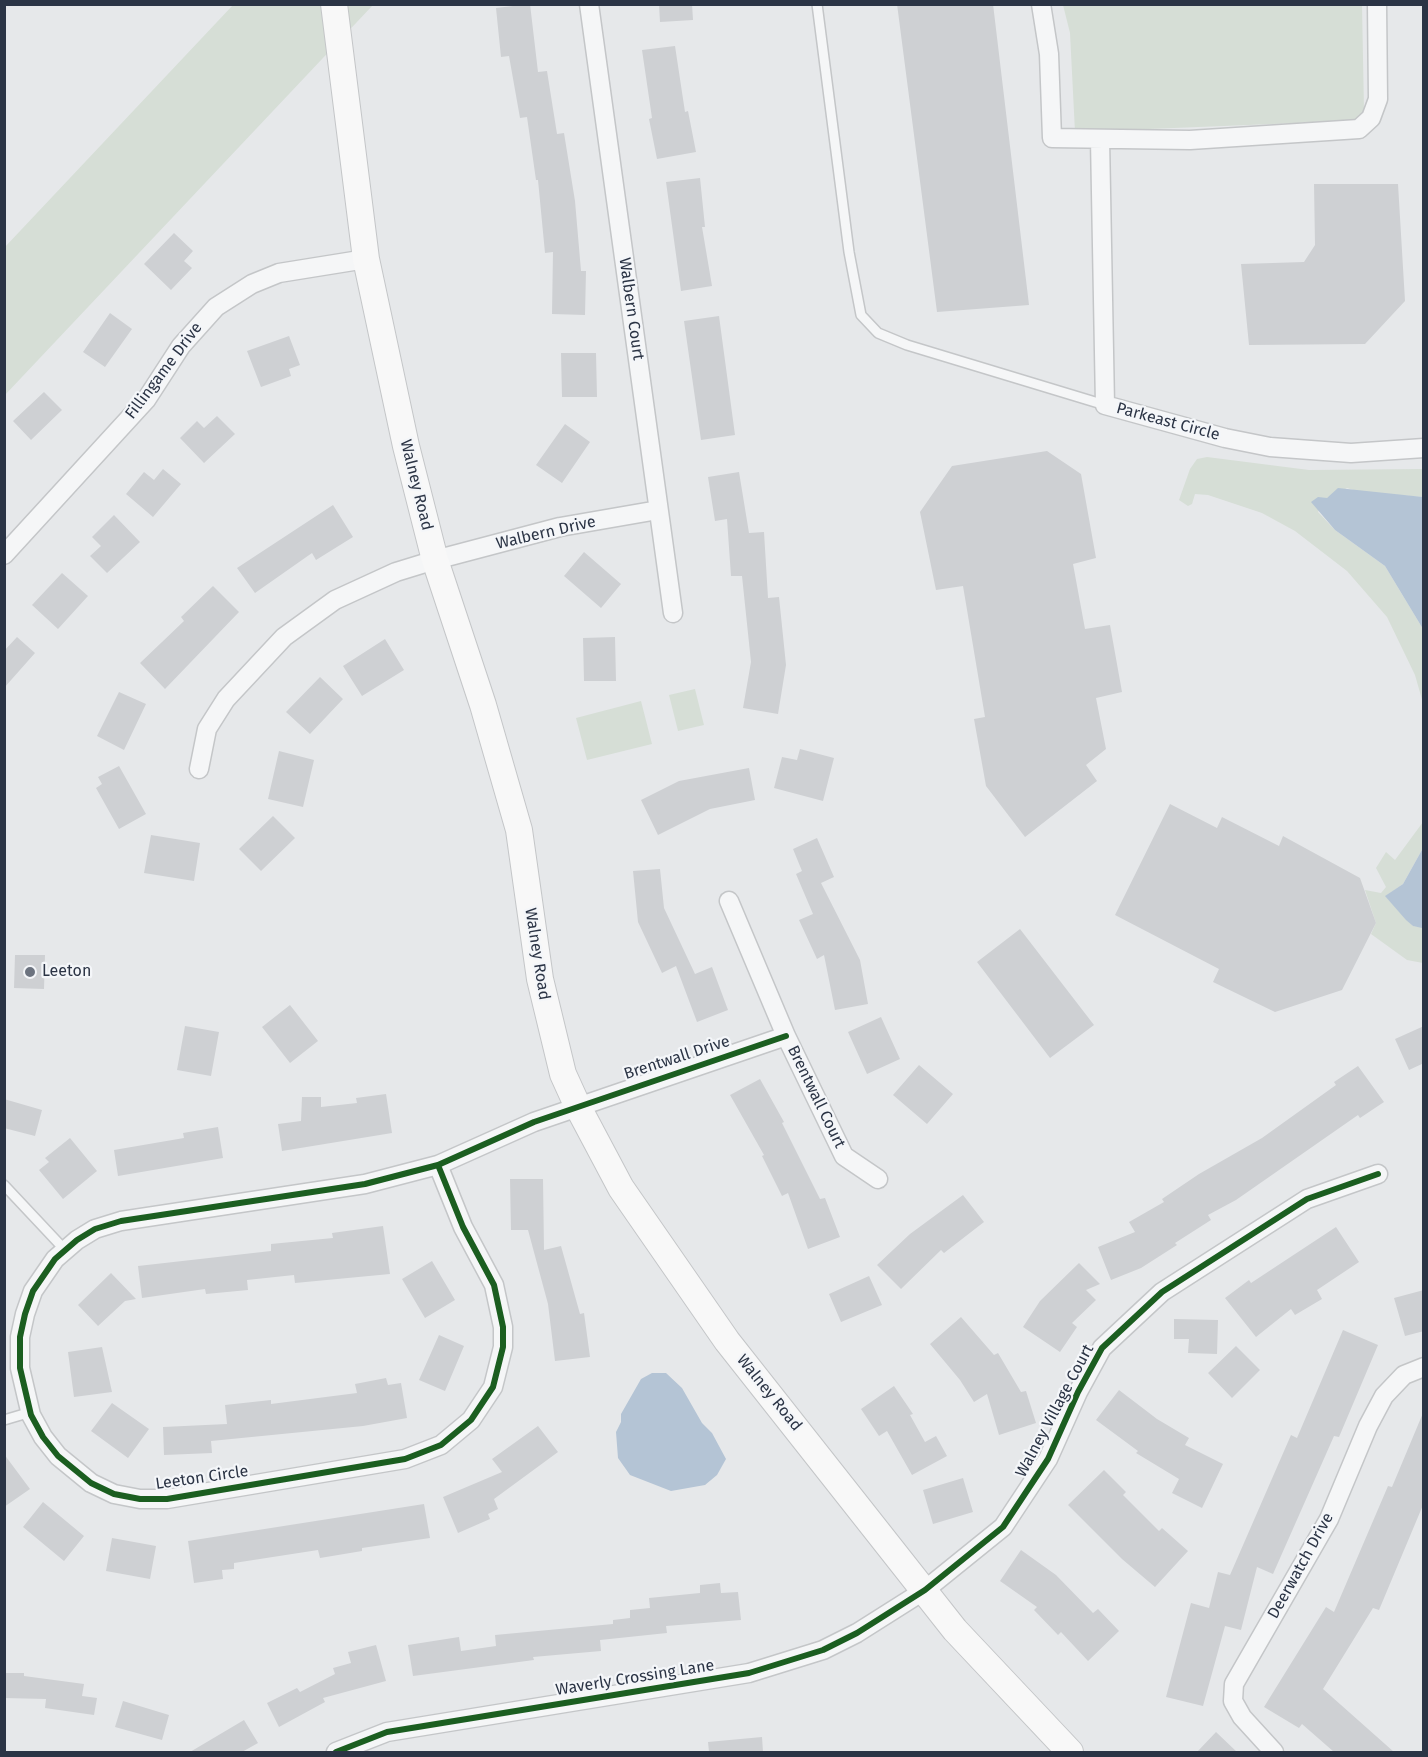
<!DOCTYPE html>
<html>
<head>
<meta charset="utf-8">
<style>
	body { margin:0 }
	#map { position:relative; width:1428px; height:1757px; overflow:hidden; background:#e6e8ea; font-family:"Fira Sans",sans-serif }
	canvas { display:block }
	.frame { position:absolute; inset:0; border:6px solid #2b3445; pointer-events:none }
</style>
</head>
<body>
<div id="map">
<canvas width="1428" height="1757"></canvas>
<div class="frame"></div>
</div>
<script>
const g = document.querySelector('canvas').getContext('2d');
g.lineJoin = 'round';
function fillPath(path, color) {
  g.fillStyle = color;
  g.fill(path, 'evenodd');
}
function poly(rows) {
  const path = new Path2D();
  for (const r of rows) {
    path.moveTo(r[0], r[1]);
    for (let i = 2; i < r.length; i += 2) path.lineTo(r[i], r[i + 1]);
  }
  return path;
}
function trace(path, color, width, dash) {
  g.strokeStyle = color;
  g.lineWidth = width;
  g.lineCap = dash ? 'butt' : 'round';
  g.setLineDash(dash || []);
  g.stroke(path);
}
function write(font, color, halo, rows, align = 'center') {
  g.font = font + ' "Fira Sans",sans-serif';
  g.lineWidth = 4.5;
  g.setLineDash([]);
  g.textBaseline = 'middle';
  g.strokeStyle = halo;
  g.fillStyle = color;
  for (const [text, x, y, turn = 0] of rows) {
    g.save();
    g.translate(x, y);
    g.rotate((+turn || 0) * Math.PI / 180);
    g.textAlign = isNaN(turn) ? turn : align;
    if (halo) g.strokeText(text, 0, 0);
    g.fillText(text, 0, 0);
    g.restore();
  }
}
fillPath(poly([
	[233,5,373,5,5,395,4,248],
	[1063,5,1362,5,1364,111,1356,119,1347,121,1075,132,1070,33],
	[1207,457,1309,470,1423,469,1423,497,1360,492,1347,488,1327,498,1318,512,1335,530,1385,566,1423,629,1423,703,1415,675,1387,617,1347,571,1295,531,1262,513,1208,495,1195,494,1192,504,1188,506,1179,500,1190,469,1197,459],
	[695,689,704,725,678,731,669,695],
	[641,701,652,744,587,760,576,718],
	[1423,822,1423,848,1403,884,1386,896,1413,926,1423,927,1423,963,1407,960,1371,934,1376,923,1365,890,1381,893,1386,887,1376,868,1386,852,1395,860]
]), '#d6ded6');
fillPath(poly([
	[1338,488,1423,497,1423,629,1385,566,1335,530,1311,502,1318,497,1327,498],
	[1423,848,1424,927,1422,928,1413,926,1406,920,1385,896,1403,884],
	[652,1373,666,1373,682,1388,702,1423,712,1433,726,1459,717,1475,705,1485,671,1491,630,1475,618,1458,616,1432,621,1422,621,1414,641,1379]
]), '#b4c4d5');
fillPath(poly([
	[530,4,538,72,547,71,557,134,564,133,575,201,581,271,586,271,585,315,552,314,553,252,545,253,538,180,536,180,527,117,520,118,509,56,501,57,496,8],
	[659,4,692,4,693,20,660,22],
	[897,4,993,4,1029,305,937,312],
	[675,46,685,112,688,111,696,152,657,159,649,119,652,118,642,50],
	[700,178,705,227,702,227,712,286,681,291,666,182],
	[1314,184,1398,184,1405,301,1365,344,1249,345,1241,264,1304,262,1315,245],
	[174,233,193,251,184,261,192,268,171,290,144,264],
	[110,313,132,329,105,367,83,352],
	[719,316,735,435,701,440,684,321],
	[289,336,300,365,289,369,291,376,261,387,247,351],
	[561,353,596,353,597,397,562,397],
	[44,392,62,410,31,440,13,421],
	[217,416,235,434,204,463,180,438,197,421,204,428],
	[565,424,590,442,562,483,536,465],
	[1047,451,1081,474,1096,558,1073,564,1085,629,1110,625,1122,692,1096,698,1106,749,1086,765,1097,781,1025,837,986,786,974,719,985,717,963,586,936,590,920,512,952,466],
	[163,469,181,484,153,517,126,494,144,472,154,480],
	[739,472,749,533,764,532,768,598,779,597,786,665,778,714,743,708,751,662,742,576,731,576,727,519,715,521,708,477],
	[333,505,353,537,316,560,312,553,255,593,237,568],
	[114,515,140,542,107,573,90,556,101,546,92,537],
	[584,552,621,584,601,608,564,576],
	[62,573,88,596,58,629,32,605],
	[213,586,239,612,165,689,140,663,184,621,181,617],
	[17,637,35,653,4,688,4,651],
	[615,637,616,681,584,681,583,638],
	[385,639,404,670,362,696,343,666],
	[320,677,343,699,310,734,286,712],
	[119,692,146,704,124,750,97,736],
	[800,749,834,758,823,801,774,788,782,757,797,760],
	[279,751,314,760,303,807,268,799],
	[119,766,146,814,119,829,96,788,102,784,98,777],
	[749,768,755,800,710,809,658,835,641,800,679,781],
	[1170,804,1217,828,1222,817,1279,846,1283,836,1360,878,1376,923,1342,990,1275,1012,1213,982,1219,969,1115,915],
	[273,816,295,838,261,871,239,849],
	[151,835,200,843,194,881,144,873],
	[817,838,834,877,821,883,860,960,868,1004,835,1010,824,955,817,959,799,920,813,914,796,874,802,871,793,849],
	[660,869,664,908,695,974,712,967,728,1010,697,1022,676,966,662,973,638,922,633,871],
	[1020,929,1094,1025,1050,1058,977,962],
	[15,955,45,955,44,989,14,988],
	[290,1005,318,1041,290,1063,262,1027],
	[881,1017,900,1059,867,1074,848,1032],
	[185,1026,219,1032,211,1076,177,1070],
	[1424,1026,1424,1063,1409,1070,1395,1039],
	[919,1065,953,1094,927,1124,893,1095],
	[1358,1066,1384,1102,1360,1118,1358,1115,1236,1200,1208,1215,1211,1220,1175,1243,1177,1245,1141,1268,1111,1280,1098,1247,1135,1232,1129,1222,1164,1202,1162,1199,1199,1174,1262,1138,1336,1085,1334,1082],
	[760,1079,784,1122,782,1123,820,1199,825,1198,840,1237,808,1249,788,1193,782,1196,762,1156,764,1155,730,1095],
	[386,1094,392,1133,282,1151,278,1124,301,1121,302,1097,321,1097,321,1107,357,1103,356,1098],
	[4,1099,42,1110,35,1136,4,1128],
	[218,1127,223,1158,118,1176,114,1150,184,1138,183,1133],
	[70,1138,97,1171,63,1199,39,1170,49,1162,45,1158],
	[510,1179,543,1179,544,1250,561,1246,580,1314,584,1313,590,1357,555,1361,548,1304,528,1230,511,1230],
	[963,1195,984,1222,944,1253,941,1250,901,1289,877,1265,910,1234],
	[383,1226,390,1274,295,1283,294,1275,247,1280,248,1290,206,1294,205,1289,142,1298,138,1266,271,1251,271,1244,333,1238,332,1233],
	[1336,1227,1359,1262,1317,1290,1322,1299,1295,1315,1291,1309,1256,1337,1225,1298,1249,1280,1251,1283],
	[432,1261,455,1300,425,1318,402,1279],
	[1079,1263,1100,1284,1086,1290,1096,1300,1072,1323,1077,1327,1060,1352,1023,1327,1040,1301],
	[111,1273,136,1299,125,1301,98,1326,78,1305],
	[869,1276,882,1305,841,1322,829,1294],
	[1424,1290,1424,1331,1405,1336,1394,1298],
	[961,1317,994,1355,998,1353,1021,1392,1026,1391,1036,1423,999,1435,987,1394,974,1402,960,1380,930,1344],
	[1174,1319,1218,1320,1217,1354,1188,1353,1189,1339,1174,1339],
	[1343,1330,1378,1345,1339,1437,1334,1436,1273,1574,1257,1567,1241,1630,1225,1626,1203,1706,1166,1697,1191,1603,1209,1608,1218,1572,1230,1575,1291,1435,1297,1438],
	[439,1335,464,1346,445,1391,419,1380],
	[1236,1346,1260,1370,1232,1398,1208,1373],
	[102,1347,112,1392,74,1397,68,1352],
	[386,1378,388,1385,401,1383,407,1418,363,1426,211,1441,212,1453,164,1455,163,1427,227,1424,225,1405,271,1400,271,1404,357,1393,355,1384],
	[894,1386,913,1414,910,1415,925,1442,936,1436,947,1456,912,1475,887,1431,879,1436,861,1409],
	[1119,1390,1157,1419,1189,1438,1185,1445,1223,1464,1202,1508,1172,1493,1179,1479,1136,1453,1138,1451,1096,1420],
	[112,1403,149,1429,128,1458,91,1431],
	[1423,1413,1423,1505,1379,1610,1373,1608,1323,1689,1394,1752,1334,1752,1302,1724,1299,1728,1264,1707,1326,1607,1334,1612,1388,1486,1392,1487],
	[538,1426,558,1452,494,1499,498,1509,488,1514,490,1519,458,1533,443,1497,502,1472,492,1459],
	[4,1454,30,1489,4,1507],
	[1104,1470,1126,1492,1123,1495,1159,1531,1162,1528,1188,1551,1155,1587,1122,1559,1068,1505],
	[963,1478,973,1512,933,1524,923,1490],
	[43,1502,84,1536,64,1561,23,1527],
	[424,1504,430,1538,362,1548,362,1551,320,1558,318,1550,234,1563,234,1569,222,1570,223,1579,194,1583,188,1541],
	[112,1538,156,1546,150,1579,106,1571],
	[1021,1550,1056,1575,1093,1613,1098,1609,1119,1631,1088,1661,1061,1632,1058,1635,1034,1610,1037,1607,1000,1581],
	[720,1583,721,1593,738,1592,741,1620,666,1626,667,1633,600,1640,601,1651,533,1657,534,1660,413,1676,408,1645,459,1637,461,1651,496,1646,495,1635,613,1624,613,1620,630,1618,630,1610,650,1608,649,1598,700,1593,700,1585],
	[376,1645,386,1681,323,1698,325,1702,279,1727,267,1703,297,1688,300,1692,335,1674,333,1668,351,1663,348,1652],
	[4,1673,24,1673,24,1676,84,1684,82,1696,97,1698,94,1715,45,1708,46,1699,4,1698],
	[123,1701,169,1715,162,1740,115,1727],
	[244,1720,258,1743,242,1752,190,1752],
	[1216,1732,1237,1752,1197,1752],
	[762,1737,763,1752,709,1752,708,1742]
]), '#ced0d3');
const lane = poly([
	[817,4,849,252,861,315,878,333,907,345,1105,405],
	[4,1185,65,1250],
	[4,1420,31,1412]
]);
const street = poly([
	[589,4,673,613],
	[1041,4,1049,54,1052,138,1190,140,1359,129,1371,118,1378,99,1377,4],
	[1100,139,1105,405,1225,438,1270,447,1351,453,1424,448],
	[4,555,146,400,181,346,216,307,252,284,279,273,366,259],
	[199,769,207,729,226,699,284,637,335,600,396,572,435,560,560,527,658,510],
	[729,901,786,1036,844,1156,878,1179],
	[438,1165,463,1227,494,1285,503,1327,503,1347,493,1387,471,1420,441,1445,405,1459,167,1499,140,1499,114,1494,91,1483,58,1456,43,1437,31,1415,20,1368,20,1337,25,1314,33,1291,55,1259,77,1240,95,1229,121,1221,365,1184,438,1165,534,1122,786,1036],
	[336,1752,387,1732,749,1673,823,1650,857,1633,925,1590,1003,1527,1048,1459,1078,1392,1102,1348,1162,1292,1307,1199,1378,1174],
	[1274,1752,1242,1717,1233,1701,1234,1684,1329,1519,1368,1426,1384,1396,1404,1375,1424,1367]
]);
const secondary = poly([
	[334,4,366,259,406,446,435,560,483,705,519,830,540,979,563,1074,578,1107,621,1188,727,1341,955,1630,1070,1752]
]);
trace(lane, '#c4c6c8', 12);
trace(street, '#c4c6c8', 21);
trace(secondary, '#c4c6c8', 28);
trace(lane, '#f5f6f7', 9);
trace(street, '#f5f6f7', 18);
trace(secondary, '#f8f8f8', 26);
trace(poly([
	[438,1165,463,1227,494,1285,503,1327,503,1347,493,1387,471,1420,441,1445,405,1459,167,1499,140,1499,114,1494,91,1483,58,1456,43,1437,31,1415,20,1368,20,1337,25,1314,33,1291,55,1259,77,1240,95,1229,121,1221,365,1184,438,1165,534,1122,786,1036],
	[336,1752,387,1732,749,1673,823,1650,857,1633,925,1590,1003,1527,1048,1459,1078,1392,1102,1348,1162,1292,1307,1199,1378,1174]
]), '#1b5e20', 6);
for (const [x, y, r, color] of [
	[30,972,6,"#6c737f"]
]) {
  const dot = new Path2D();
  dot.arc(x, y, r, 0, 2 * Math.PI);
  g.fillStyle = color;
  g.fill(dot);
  trace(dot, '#f4f6f9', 2);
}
write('16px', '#2b3445', '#f4f6f9', [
	["Walbern Court",631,309,82],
	["Fillingame Drive",164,371,-53],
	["Parkeast Circle",1168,422,15],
	["Walney Road",416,485,76],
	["Walbern Drive",546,533,-13],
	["Walney Road",537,954,81],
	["Brentwall Drive",677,1058,-18],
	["Brentwall Court",816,1097,64],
	["Walney Road",769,1393,51],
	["Walney Village Court",1055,1411,-62],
	["Leeton Circle",202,1478,-8],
	["Deerwatch Drive",1301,1566,-61],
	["Waverly Crossing Lane",635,1678,-9]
]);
write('16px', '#2b3445', '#f4f6f9', [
	["Leeton",42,972]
], 'left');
</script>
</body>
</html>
